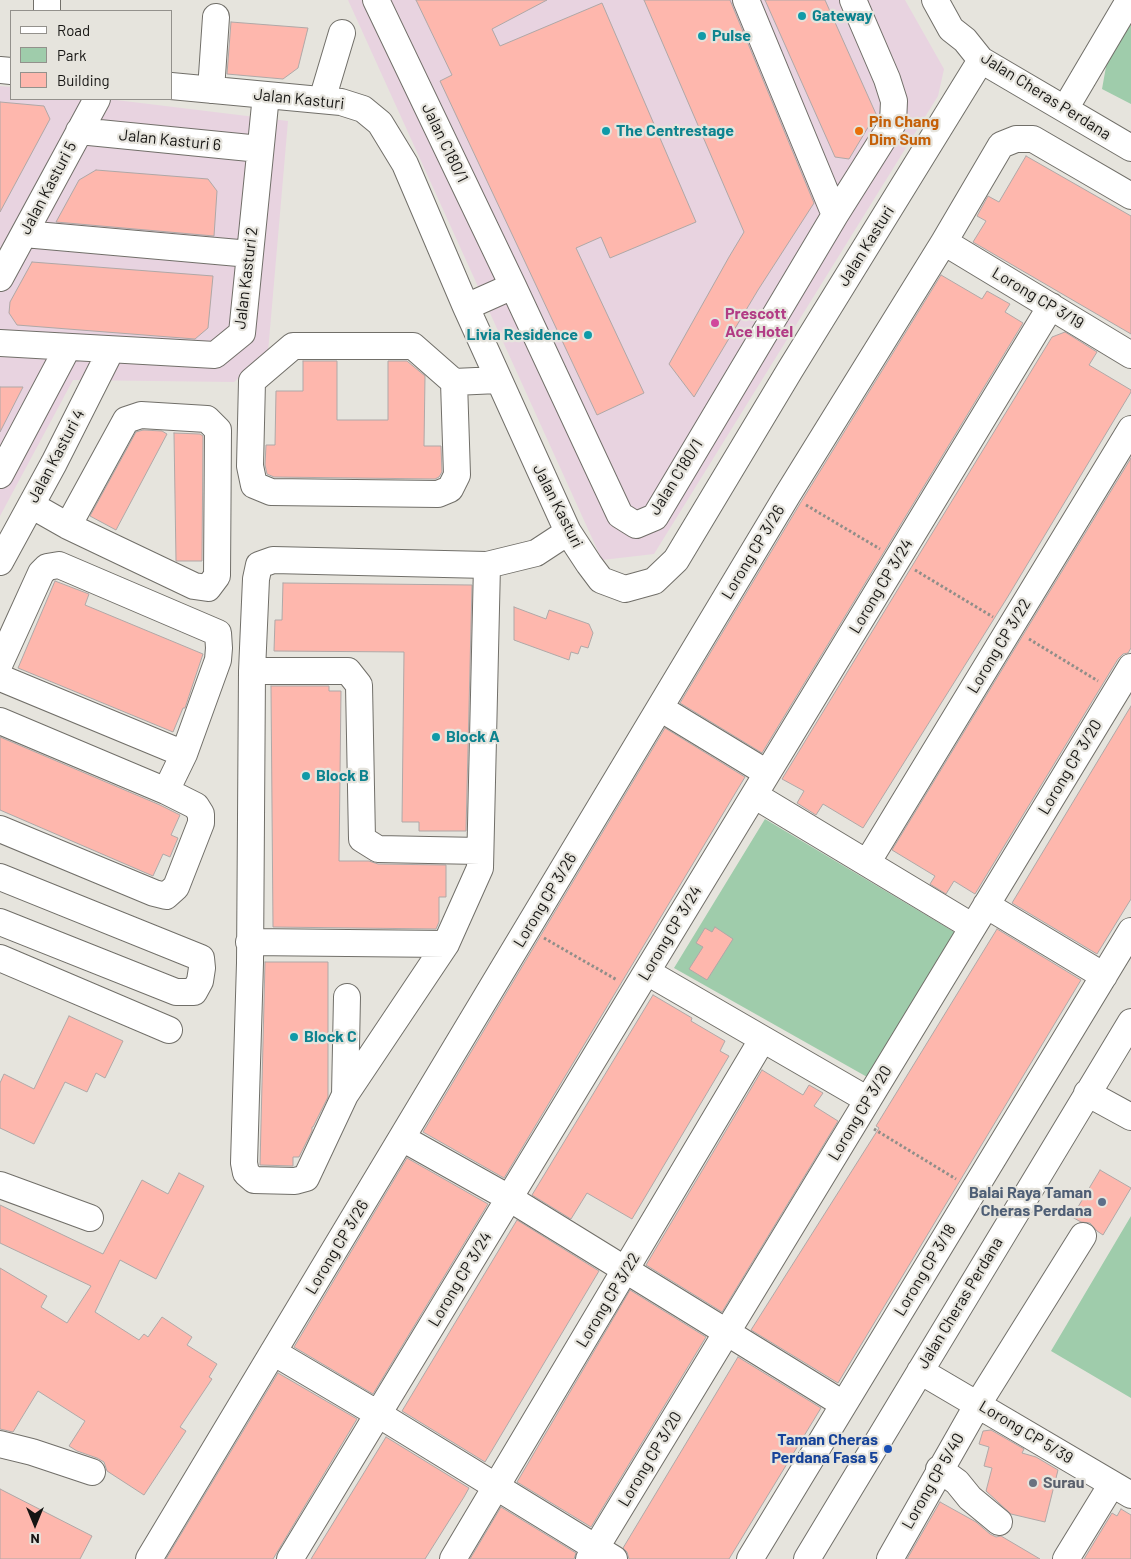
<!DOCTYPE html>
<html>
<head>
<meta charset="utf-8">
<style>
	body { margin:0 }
	#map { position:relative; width:1131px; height:1559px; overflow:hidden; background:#e6e4dd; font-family:Barlow,sans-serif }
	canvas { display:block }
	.legend { position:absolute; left:10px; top:10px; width:162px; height:90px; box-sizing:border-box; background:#e6e4dd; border:1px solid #93918c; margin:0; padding:6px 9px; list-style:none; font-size:15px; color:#161513 }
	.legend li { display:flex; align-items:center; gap:10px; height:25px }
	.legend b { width:25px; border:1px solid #93918c }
	.north { position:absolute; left:10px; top:1499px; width:50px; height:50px; -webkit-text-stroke:4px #e6e4dd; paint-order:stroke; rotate:180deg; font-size:14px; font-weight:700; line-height:20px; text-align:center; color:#161513 }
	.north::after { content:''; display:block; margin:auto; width:18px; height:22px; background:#161513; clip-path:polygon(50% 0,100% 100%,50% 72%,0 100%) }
</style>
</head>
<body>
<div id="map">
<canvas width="1131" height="1559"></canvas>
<ul class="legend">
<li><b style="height:6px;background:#fff"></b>Road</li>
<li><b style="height:14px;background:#9fccab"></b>Park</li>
<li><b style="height:14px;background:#feb7ad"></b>Building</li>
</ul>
<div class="north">N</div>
</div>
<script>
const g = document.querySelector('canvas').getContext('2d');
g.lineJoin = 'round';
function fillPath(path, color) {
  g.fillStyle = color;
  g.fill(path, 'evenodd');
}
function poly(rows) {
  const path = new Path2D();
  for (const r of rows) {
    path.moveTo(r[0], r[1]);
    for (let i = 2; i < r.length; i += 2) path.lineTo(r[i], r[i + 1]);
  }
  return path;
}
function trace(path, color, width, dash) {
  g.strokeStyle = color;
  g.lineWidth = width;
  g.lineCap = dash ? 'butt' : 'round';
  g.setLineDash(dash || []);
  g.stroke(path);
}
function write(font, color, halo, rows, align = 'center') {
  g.font = font + ' Barlow,sans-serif';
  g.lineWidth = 4.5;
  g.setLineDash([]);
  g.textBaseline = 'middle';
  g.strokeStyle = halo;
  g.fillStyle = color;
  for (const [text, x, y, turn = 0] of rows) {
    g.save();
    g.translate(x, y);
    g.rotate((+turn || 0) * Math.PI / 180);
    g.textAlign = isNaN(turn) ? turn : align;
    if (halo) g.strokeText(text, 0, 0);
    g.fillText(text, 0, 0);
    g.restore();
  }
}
fillPath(poly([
	[348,0,905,0,944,69,938,96,654,554,602,560],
	[0,86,11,87,11,99,108,99,288,121,268,352,234,382,73,380,0,516]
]), '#e8d3e0');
fillPath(poly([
	[1118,0,1131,0,1131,104,1102,89],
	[765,819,966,939,876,1082,674,968],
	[1131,1216,1131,1398,1051,1351]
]), '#9fccab');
const building = poly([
	[416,0,547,0,492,29,500,46,602,3,696,222,610,258,601,237,576,248,644,393,597,415,440,81,452,75,416,0],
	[644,0,730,0,814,203,758,290,694,397,669,364,729,257,744,232,644,0],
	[765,0,825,0,876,114,849,159,835,157,765,0],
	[231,22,308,28,298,68,283,79,227,74,231,22],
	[0,102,44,106,50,119,0,212,0,102],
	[1026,156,1131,216,1131,334,973,242,986,221,977,216,988,196,999,202,1026,156],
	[96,170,208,179,217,191,214,236,56,222,79,180,96,170],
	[32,262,213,276,208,328,195,339,17,325,9,313,10,302,32,262],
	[941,275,982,299,987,291,1010,304,1005,312,1023,323,762,753,680,703,801,502,941,275],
	[1065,332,1097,352,1089,365,1131,390,1131,392,1007,598,863,828,823,804,816,815,797,803,804,791,782,779,1052,337,1065,332],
	[303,361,337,361,337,420,388,420,388,361,407,361,425,376,424,446,441,446,442,472,439,477,435,479,274,477,267,474,265,465,266,445,275,445,276,391,303,391,303,361],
	[0,387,23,387,0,432,0,387],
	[143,430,162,431,167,434,116,530,90,516,136,432,143,430],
	[174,433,200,434,203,436,202,561,176,561,174,433],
	[1131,458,1131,648,1128,653,1123,654,1118,659,975,894,954,881,946,894,930,884,935,876,892,850,1131,458],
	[55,581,89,594,85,605,203,654,185,708,183,708,173,732,18,668,55,581],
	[283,583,472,585,466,831,419,831,419,822,402,822,404,652,274,651,275,620,282,620,283,583],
	[514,607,546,619,549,610,589,624,593,633,588,648,581,646,578,654,571,652,569,660,514,640,514,607],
	[271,686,329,686,329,691,341,691,339,861,369,861,378,864,446,865,446,897,439,897,439,922,436,929,273,927,271,686],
	[1131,706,1131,899,1097,954,1012,903,1131,706],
	[665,728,745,777,504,1178,423,1132,665,728],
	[0,737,160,805,180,815,171,835,178,838,170,857,163,854,153,876,0,810,0,737],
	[715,927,733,939,707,980,689,969,703,947,696,943,705,928,712,932,715,927],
	[997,929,1081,980,838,1383,751,1330,879,1128,876,1126,997,929],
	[265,962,328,962,328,1097,313,1127,312,1127,312,1131,299,1157,293,1157,293,1166,260,1165,265,962],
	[653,995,692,1018,691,1021,725,1041,720,1051,729,1056,632,1219,587,1193,571,1219,532,1195,653,995],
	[69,1016,123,1041,105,1078,96,1073,87,1092,65,1082,34,1144,0,1128,0,1083,4,1074,34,1089,69,1016],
	[762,1070,803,1095,809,1085,823,1093,814,1106,838,1121,722,1312,646,1265,762,1070],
	[407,1158,488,1204,373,1394,294,1347,407,1158],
	[1100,1170,1131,1188,1103,1235,1097,1231,1090,1223,1081,1222,1072,1217,1100,1170],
	[179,1173,204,1186,156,1279,120,1260,95,1312,139,1340,144,1334,148,1337,162,1317,192,1337,187,1345,217,1364,209,1377,212,1379,180,1427,186,1431,144,1495,107,1471,104,1462,97,1458,77,1451,69,1446,85,1421,38,1391,13,1432,0,1429,0,1268,47,1296,41,1307,67,1323,91,1286,0,1243,0,1205,103,1254,142,1180,168,1194,179,1173],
	[517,1220,599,1271,485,1462,402,1411,517,1220],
	[630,1290,706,1337,591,1527,517,1482,630,1290],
	[738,1357,821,1408,729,1559,629,1559,627,1552,623,1548,738,1357],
	[278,1373,357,1419,273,1559,166,1559,278,1373],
	[991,1430,1024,1449,1022,1453,1036,1457,1058,1470,1045,1522,1011,1514,986,1491,992,1468,984,1466,989,1447,979,1444,983,1431,991,1430],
	[386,1437,469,1488,464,1497,425,1559,311,1559,386,1437],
	[0,1489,92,1536,80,1559,0,1559,0,1489],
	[940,1502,976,1522,990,1534,996,1537,1001,1536,1040,1559,907,1559,940,1502],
	[501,1507,576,1553,574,1559,470,1559,501,1507],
	[1121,1509,1131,1515,1131,1559,1084,1559,1112,1513,1117,1516,1121,1509]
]);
fillPath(building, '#feb7ad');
trace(building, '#afa8a7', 1);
const minor = poly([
	[376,0,513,286,620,515,636,525,655,517,835,215,893,123,894,101,887,79,853,0],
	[746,0,835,215],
	[935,0,951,29,965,40,981,60,1131,148],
	[47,11,47,0],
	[0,70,11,71],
	[171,86,341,102,363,109,380,123,405,164,466,307,568,532,589,564,601,580,625,589,654,581,676,560,790,370,981,60],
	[211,90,216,17],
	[322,100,342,33],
	[1065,109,1127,4],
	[79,131,260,149],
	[24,234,250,254],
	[944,242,1131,355],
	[0,278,97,99],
	[466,307,513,286],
	[0,343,215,355,242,333,266,95],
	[454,382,413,346,293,346,252,381,250,466,254,485,271,492,438,494,450,489,457,475,454,382,498,380],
	[0,475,68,347],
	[31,505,68,526,194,586,208,588,217,576,218,430,207,419,141,415,126,420,68,526],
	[0,562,54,463,111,350],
	[0,663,41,573,47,567,59,565,218,633,219,648,218,660,184,754,166,791],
	[252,671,348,671,359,685,362,839,378,849,480,851],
	[0,674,3,679,184,754],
	[660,708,767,773],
	[0,721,166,791,196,806,201,814,201,823,176,887,166,896,154,893,0,829],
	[754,795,973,927],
	[867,863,1131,429],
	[0,877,201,958,202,968,200,981,194,992,176,992,0,922],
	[986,905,1104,976],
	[249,942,446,944],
	[0,958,169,1030],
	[647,972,868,1100],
	[347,997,345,1095,446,944,480,868,487,565],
	[1087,1093,1131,1117],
	[345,1095,306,1178,295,1181,254,1180,246,1173,244,1163,250,963,252,671,256,579,259,565,273,560,487,565,536,553,568,532],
	[402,1138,509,1198,843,1404],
	[0,1185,90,1218],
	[273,1352,378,1414,614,1559],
	[920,1371,1131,1495],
	[0,1444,32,1452,92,1472],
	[939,1469,957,1482,970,1498,999,1522],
	[149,1559,788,494,944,242,1001,145,1016,139,1033,139,1131,196],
	[290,1559,1051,306],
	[453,1559,762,1040],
	[589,1559,1131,667],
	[750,1559,1131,931],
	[807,1559,1131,1022],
	[890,1559,978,1404,1083,1236],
	[1066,1559,1112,1484]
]);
trace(minor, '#716f69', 28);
trace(poly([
	[806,505,880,549],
	[915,570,993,617],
	[1029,639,1098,681],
	[544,938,617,980],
	[874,1129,956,1179]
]), '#908e89', 3, [2.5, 2.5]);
trace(minor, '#fff', 26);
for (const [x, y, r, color] of [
	[802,16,5,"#0f9aa8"],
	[702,36,5,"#0f9aa8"],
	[606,131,5,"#0f9aa8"],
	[859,131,5,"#e8710a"],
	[715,323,5,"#d1479c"],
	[588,335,5,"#0f9aa8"],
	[436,737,5,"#0f9aa8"],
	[306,776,5,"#0f9aa8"],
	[294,1037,5,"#0f9aa8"],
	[1102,1202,5,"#5c6f8a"],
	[888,1449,5,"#1a4fb4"],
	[1033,1483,5,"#6b7280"]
]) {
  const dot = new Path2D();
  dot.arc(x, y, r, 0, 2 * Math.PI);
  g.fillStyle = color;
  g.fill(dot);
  trace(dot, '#e6e4dd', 2);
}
write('bold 16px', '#0d838f', '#e6e4dd', [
	["Gateway",812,16],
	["Pulse",712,36],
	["The Centrestage",616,131],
	["Livia Residence",578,335,"right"],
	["Block A",446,737],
	["Block B",316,776],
	["Block C",304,1037]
], 'left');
write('16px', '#161513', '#e6e4dd', [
	["Jalan Cheras Perdana",1046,96,32],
	["Jalan Kasturi",299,99,6],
	["Jalan Kasturi 6",170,140,6],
	["Jalan C180/1",445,143,64],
	["Jalan Kasturi 5",48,188,-62],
	["Jalan Kasturi",866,246,-58],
	["Jalan Kasturi 2",246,278,-83],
	["Lorong CP 3/19",1038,298,31],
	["Jalan Kasturi 4",56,456,-62],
	["Jalan C180/1",676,477,-58],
	["Jalan Kasturi",558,506,63],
	["Lorong CP 3/26",753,552,-59],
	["Lorong CP 3/24",881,586,-59],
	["Lorong CP 3/22",999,646,-59],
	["Lorong CP 3/20",1070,767,-59],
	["Lorong CP 3/26",545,900,-59],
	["Lorong CP 3/24",670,933,-59],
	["Lorong CP 3/20",860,1113,-59],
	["Lorong CP 3/26",337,1247,-59],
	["Lorong CP 3/18",925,1270,-59],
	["Lorong CP 3/24",460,1279,-59],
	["Lorong CP 3/22",608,1300,-59],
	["Jalan Cheras Perdana",960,1303,-59],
	["Lorong CP 5/39",1026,1432,31],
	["Lorong CP 3/20",650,1459,-59],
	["Lorong CP 5/40",933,1481,-60]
]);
write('bold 16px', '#c56008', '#e6e4dd', [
	["Pin Chang",869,122],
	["Dim Sum",869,140]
], 'left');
write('bold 16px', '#b23c85', '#e6e4dd', [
	["Prescott",725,314],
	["Ace Hotel",725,332]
], 'left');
write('bold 16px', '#4e5e75', '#e6e4dd', [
	["Balai Raya Taman",1092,1193],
	["Cheras Perdana",1092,1211]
], 'right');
write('bold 16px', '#164399', '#e6e4dd', [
	["Taman Cheras",878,1440],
	["Perdana Fasa 5",878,1458]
], 'right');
write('bold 16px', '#5b616d', '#e6e4dd', [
	["Surau",1043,1483]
], 'left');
</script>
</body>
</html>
